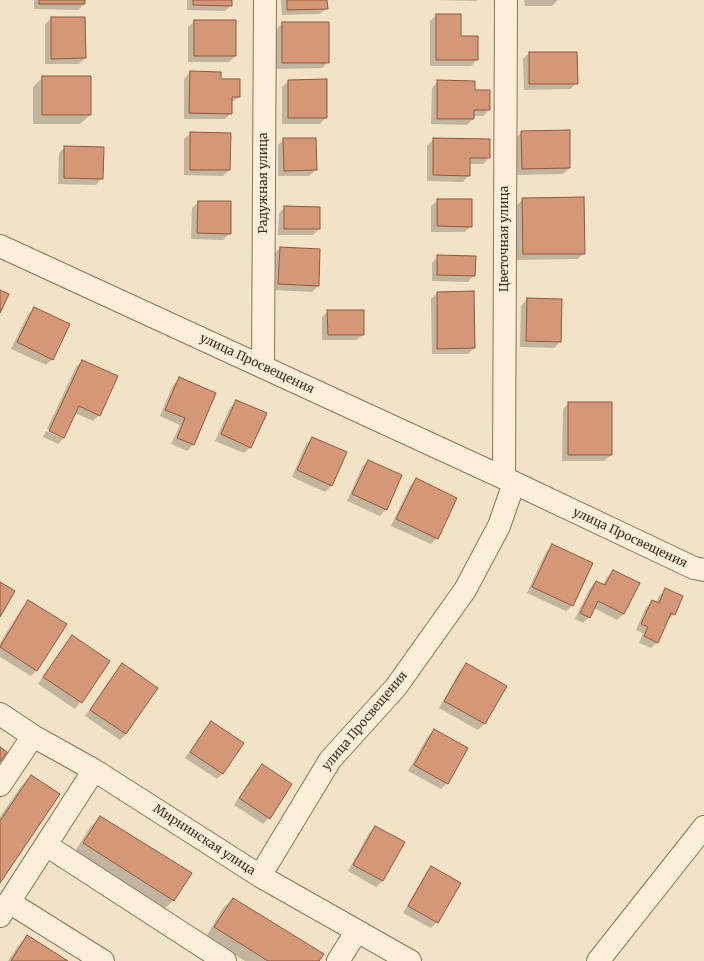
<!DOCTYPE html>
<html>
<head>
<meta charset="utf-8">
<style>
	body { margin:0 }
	canvas { display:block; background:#f2e2c6 }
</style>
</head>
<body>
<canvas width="704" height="961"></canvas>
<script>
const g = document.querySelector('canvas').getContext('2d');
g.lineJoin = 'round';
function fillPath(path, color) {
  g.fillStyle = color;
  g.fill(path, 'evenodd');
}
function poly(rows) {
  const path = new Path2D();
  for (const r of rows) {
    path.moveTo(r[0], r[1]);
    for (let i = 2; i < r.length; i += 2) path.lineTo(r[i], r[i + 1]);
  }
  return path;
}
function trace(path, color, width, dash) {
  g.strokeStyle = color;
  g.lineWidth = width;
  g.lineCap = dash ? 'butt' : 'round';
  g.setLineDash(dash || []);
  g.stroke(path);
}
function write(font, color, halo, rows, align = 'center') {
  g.font = font + ' Merriweather,serif';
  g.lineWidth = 3;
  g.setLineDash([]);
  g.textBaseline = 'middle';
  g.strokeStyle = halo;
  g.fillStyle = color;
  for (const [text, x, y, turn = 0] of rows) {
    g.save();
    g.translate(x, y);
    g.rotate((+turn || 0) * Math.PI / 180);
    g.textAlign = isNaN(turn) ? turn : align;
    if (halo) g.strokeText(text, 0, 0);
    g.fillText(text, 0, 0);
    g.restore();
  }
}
fillPath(poly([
	[34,0,84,0,84,4,78,10,34,9],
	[187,0,231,0,231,5,225,11,187,10],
	[281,0,326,0,327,8,320,14,282,15],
	[436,0,477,0,476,1],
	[524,0,558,0,552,6,525,6],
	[436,15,460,37,477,60,471,66,430,66,430,21],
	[51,18,84,18,85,58,79,64,45,64,45,25],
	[195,21,235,56,229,62,188,62,188,27],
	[282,23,328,62,322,68,276,69,276,30],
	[529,53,577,83,570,89,524,90,523,59],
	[190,72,220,80,239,97,231,103,231,113,225,119,184,119,184,79],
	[43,77,90,115,80,124,33,124,33,87],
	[288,81,326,117,320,124,282,124,282,87],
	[438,81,474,91,489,110,483,116,473,116,473,119,467,125,431,124,432,88],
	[522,132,569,168,563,174,516,175,516,138],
	[191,133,229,170,223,176,184,175,184,139],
	[284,139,316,170,309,176,278,176,278,145],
	[434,139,489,158,483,164,469,164,469,175,463,182,427,181,427,146],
	[65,147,102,178,96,185,58,184,59,153],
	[523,199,584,253,578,259,517,260,516,206],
	[438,200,471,226,465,232,431,232,431,206],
	[198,202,230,233,223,240,191,239,192,208],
	[285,207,319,229,313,235,278,235,279,213],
	[280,248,318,286,312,292,272,290,274,254],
	[438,256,474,275,468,282,432,281,432,263],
	[473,292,474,348,468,354,432,354,431,299,437,293],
	[527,299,560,342,554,348,520,347,521,306],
	[34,308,52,359,46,365,11,349,28,314],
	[328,311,363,334,357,340,322,340,322,317],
	[82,361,99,415,93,421,75,413,64,438,58,444,43,437,46,431,62,438,62,436,47,429,76,367],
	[179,379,193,445,187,451,171,444,180,425,160,416,173,385],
	[236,401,250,447,244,453,215,441,230,408],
	[569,403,611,455,604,461,562,461,563,409],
	[312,438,331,486,325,492,292,477,306,444],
	[368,461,386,509,380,516,347,501,362,467],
	[416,480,437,538,431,544,391,526,410,486],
	[552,545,573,605,566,611,527,593,546,552],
	[614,571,639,583,624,614,617,620,594,608,589,617,583,623,575,619,590,588,596,582,603,585,607,577],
	[666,590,682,597,674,614,668,621,658,642,651,648,639,643,643,633,636,630,646,607,652,601,656,603,659,596],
	[29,602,37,670,31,676,0,657,0,643,22,608],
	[72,637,109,662,75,709,38,684],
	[122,665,157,688,126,734,120,740,85,716,116,671],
	[467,665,505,687,484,724,478,730,439,708,460,671],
	[211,723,223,773,217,779,185,758],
	[434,730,447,783,441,789,408,771,428,736],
	[262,765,269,818,263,824,234,805,256,771],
	[31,776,0,881,0,817,22,785],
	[100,817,174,900,164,909,74,853,91,826],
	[375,827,403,843,382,881,376,887,348,871,369,833],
	[431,867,437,922,431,928,403,913,425,874],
	[233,899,318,961,245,961,206,937,223,908],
	[27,936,66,961,8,961,18,946]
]), '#0003');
const building = poly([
	[39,0,85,0,85,4,39,4,39,0],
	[193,0,232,0,232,6,193,5,193,0],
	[287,0,327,0,328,9,287,10,287,0],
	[436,14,461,14,461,36,478,36,478,60,436,60,436,14],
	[51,17,85,17,86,58,51,59,51,17],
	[194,20,236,20,236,56,194,56,194,20],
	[282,22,329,22,329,63,282,63,282,22],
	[529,52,577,52,578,84,529,84,529,52],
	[190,71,221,72,221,79,240,79,240,97,232,97,232,114,189,113,190,71],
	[42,76,91,76,91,115,42,115,42,76],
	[327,79,327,118,288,118,288,80,327,79],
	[437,80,475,81,475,90,490,90,490,110,474,110,474,119,437,119,437,80],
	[570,130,570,168,522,169,521,131,570,130],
	[190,132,231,133,230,170,190,170,190,132],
	[283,138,316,138,317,170,284,171,283,138],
	[433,138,490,139,490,158,470,158,470,176,433,175,433,138],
	[64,146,104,147,103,179,64,178,64,146],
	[584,197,585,254,523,254,522,198,584,197],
	[437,199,472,199,472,227,437,226,437,199],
	[198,201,231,201,231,234,197,233,198,201],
	[284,206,320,207,320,229,284,229,284,206],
	[280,247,320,249,319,286,278,284,280,247],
	[437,255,476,256,475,276,437,275,437,255],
	[0,290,9,294,0,313,0,290],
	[474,291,475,348,437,349,437,292,474,291],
	[527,298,562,299,561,342,526,341,527,298],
	[34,307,70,324,53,360,17,342,34,307],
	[327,310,364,310,364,335,328,335,327,310],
	[82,360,118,376,100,416,79,406,64,438,49,431,82,360],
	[179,377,216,393,194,445,177,438,185,418,165,410,179,377],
	[236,400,267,413,251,448,221,434,236,400],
	[568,402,612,402,612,455,568,455,568,402],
	[312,437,347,452,332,486,297,470,312,437],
	[368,460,402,475,387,510,352,494,368,460],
	[416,478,457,498,438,539,396,519,416,478],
	[552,544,593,563,573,606,532,587,552,544],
	[613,570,640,583,624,614,598,601,590,618,580,613,596,581,605,585,613,570],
	[0,582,15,591,0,617,0,582],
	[665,588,683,596,675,615,671,613,658,643,644,636,648,627,641,624,652,600,659,603,665,588],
	[28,600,67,624,37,671,0,647,28,600],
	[72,635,110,661,82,703,43,677,72,635],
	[122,663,158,688,126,734,90,710,122,663],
	[466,663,507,686,485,724,444,701,466,663],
	[211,721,244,743,223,774,190,752,211,721],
	[434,729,468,748,448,784,414,765,434,729],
	[0,747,7,752,0,762,0,747],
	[262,764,292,784,270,819,239,798,262,764],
	[31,775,60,794,0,883,0,821,31,775],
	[100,816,192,873,174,901,83,843,100,816],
	[375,826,405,842,383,881,353,865,375,826],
	[431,866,461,883,438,923,408,906,431,866],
	[233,898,324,954,319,961,268,961,214,927,233,898],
	[27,935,68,961,11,961,27,935]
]);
fillPath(building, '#d49878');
trace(building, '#91583d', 1);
const minor = poly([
	[0,246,504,478,694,568,704,570],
	[263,367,265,0],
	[504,478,506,0],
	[0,714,33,736,94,770,260,876,410,961],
	[0,785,33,736],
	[46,845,225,961],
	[260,876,330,760,396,687,465,590,499,526,514,483],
	[9,902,103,961],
	[0,916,94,770],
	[338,961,357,931],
	[598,961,704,827]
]);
trace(minor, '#907259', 24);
trace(minor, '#fcefda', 22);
write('12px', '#3f2c1e', '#f9ecd6', [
	["Радужная улица",264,183,-90],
	["Цветочная улица",505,239,-90],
	["улица Просвещения",257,364,25],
	["улица Просвещения",630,538,25],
	["улица Просвещения",365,721,-50],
	["Мирнинская улица",204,840,33]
]);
</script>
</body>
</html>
